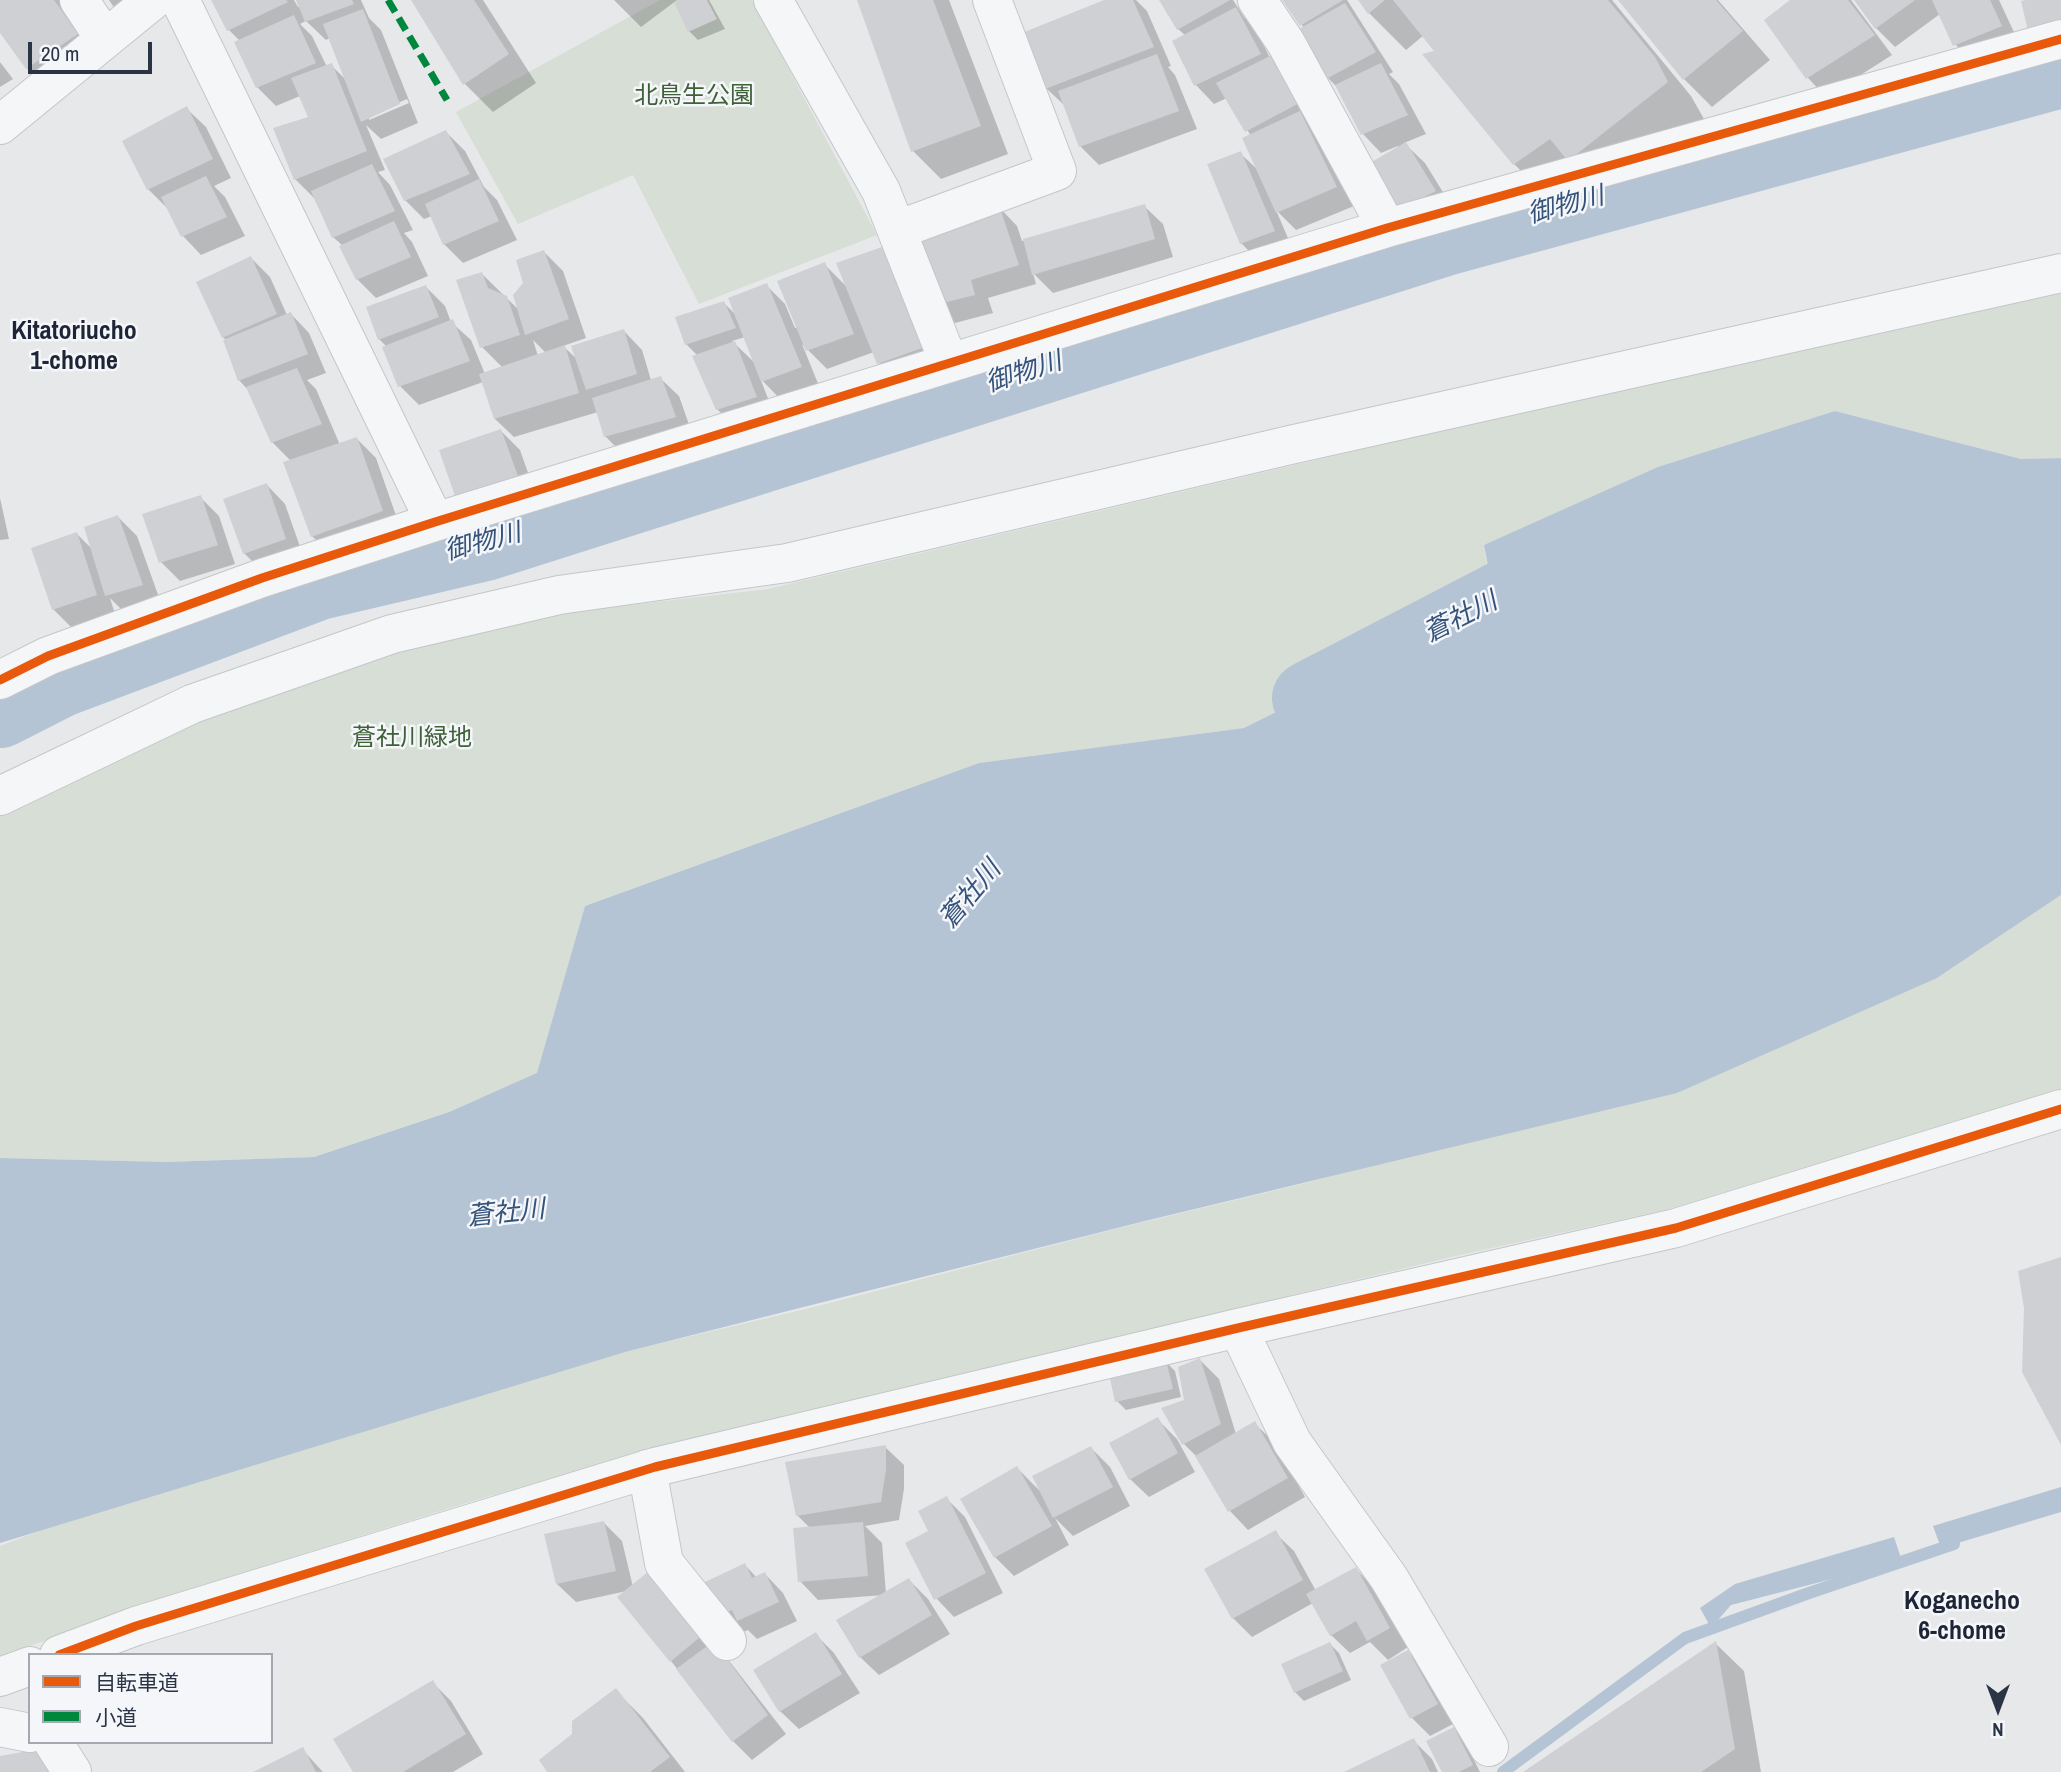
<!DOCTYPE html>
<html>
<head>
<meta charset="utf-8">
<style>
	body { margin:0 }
	#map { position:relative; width:2061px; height:1772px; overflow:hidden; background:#e6e8ea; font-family:"Archivo Narrow","Noto Sans JP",sans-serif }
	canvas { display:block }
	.legend { position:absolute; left:28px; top:1653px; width:245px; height:91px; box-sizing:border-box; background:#f4f6f9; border:2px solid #a4a8b1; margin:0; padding:9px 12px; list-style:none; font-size:21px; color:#2b3445 }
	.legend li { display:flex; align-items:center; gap:14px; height:35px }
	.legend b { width:35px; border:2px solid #a4a8b1 }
	.north { position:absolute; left:1963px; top:1674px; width:70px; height:70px; -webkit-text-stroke:5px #f4f6f9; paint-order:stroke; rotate:180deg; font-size:19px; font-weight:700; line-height:28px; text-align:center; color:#2b3445 }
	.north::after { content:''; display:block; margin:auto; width:24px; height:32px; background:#2b3445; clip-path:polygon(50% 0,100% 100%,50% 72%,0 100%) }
	.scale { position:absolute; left:28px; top:42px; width:124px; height:32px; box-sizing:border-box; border:4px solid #2b3445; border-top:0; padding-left:9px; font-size:21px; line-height:24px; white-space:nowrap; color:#2b3445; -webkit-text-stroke:5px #f4f6f9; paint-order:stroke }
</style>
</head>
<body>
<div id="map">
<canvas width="2061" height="1772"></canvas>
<ul class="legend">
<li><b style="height:9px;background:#e8590c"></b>自転車道</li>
<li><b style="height:9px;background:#00873e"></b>小道</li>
</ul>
<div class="north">N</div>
<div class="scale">20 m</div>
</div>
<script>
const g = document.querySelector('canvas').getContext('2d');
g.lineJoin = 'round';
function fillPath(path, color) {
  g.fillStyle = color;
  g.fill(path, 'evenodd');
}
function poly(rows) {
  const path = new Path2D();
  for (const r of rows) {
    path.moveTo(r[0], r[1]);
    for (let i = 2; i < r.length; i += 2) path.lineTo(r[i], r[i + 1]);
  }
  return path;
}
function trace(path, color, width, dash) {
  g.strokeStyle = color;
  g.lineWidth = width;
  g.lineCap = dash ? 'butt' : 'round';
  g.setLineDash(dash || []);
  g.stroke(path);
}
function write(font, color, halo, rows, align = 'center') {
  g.font = font + ' "Archivo Narrow","Noto Sans JP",sans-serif';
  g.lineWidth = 5;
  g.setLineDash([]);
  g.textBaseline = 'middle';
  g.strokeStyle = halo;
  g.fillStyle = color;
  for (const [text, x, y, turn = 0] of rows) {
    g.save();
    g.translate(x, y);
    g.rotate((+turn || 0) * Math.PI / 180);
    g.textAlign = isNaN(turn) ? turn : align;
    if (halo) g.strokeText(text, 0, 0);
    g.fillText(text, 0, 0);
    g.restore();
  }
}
fillPath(poly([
	[660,0,752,0,877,235,699,304,633,175,518,224,456,112],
	[2061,290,2061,458,2021,459,1835,411,1484,545,1493,604,1244,728,979,763,585,906,537,1074,448,1112,314,1157,167,1162,0,1158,0,816,159,737,375,658,534,616,768,589,1422,435],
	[2061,895,2061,1090,1669,1209,1456,1256,783,1416,476,1500,274,1563,0,1656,0,1546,132,1495,577,1363,818,1306,1119,1228,1306,1183,1521,1126,1937,978]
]), '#d6ded6');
fillPath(poly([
	[1835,411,2021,459,2061,458,2061,895,1937,978,1677,1093,1145,1221,625,1352,0,1543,0,1158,167,1162,314,1157,449,1112,537,1073,585,906,979,763,1244,728,1495,603,1484,545,1658,467],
	[2061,1487,2061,1512,1941,1548,1933,1526],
	[1894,1537,1902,1561,1731,1605,1711,1628,1700,1608,1735,1584]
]), '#b4c4d5');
fillPath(poly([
	[0,0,61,0,105,63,55,96,27,68,0,30],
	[109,0,172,0,115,9],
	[213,0,294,0,298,7,300,6,298,0,361,0,369,18,381,30,418,123,381,139,366,125,385,170,378,172,390,185,413,230,404,233,412,242,428,276,376,298,357,279,343,246,333,237,314,198,295,179,310,118,300,96,276,106,257,87,240,41,229,30],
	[306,21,326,40,330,38,347,81,331,65,327,67,312,36,300,24],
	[407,99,409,103,369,120,369,116],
	[413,0,483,0,536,83,493,112,465,84],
	[614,0,677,0,641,27],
	[683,0,709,0,725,29,698,40,689,31],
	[859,0,949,0,1008,154,941,179,913,151],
	[1109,0,1136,0,1147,11,1171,66,1168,67,1175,75,1197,129,1099,165,1080,146,1065,106,1046,88],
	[1161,0,1233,0,1244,17,1255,28,1270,58,1274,56,1354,206,1296,230,1276,210,1293,250,1260,262,1241,243,1240,153,1259,171,1251,136,1227,98,1214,104,1196,85,1186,36,1178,29],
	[1284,0,1347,0,1393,72,1389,74,1399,84,1426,134,1404,143,1425,163,1454,210,1418,228,1398,146,1381,153,1363,134,1339,89,1328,78,1304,28],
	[1360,0,1612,0,1691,96,1704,119,1606,197,1586,177,1551,200,1514,164,1424,35,1406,50,1369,13],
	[1620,0,1718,0,1770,60,1712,107,1684,79],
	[1792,0,1851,0,1892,55,1826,97,1808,78,1767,21],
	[1857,0,1999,0,2020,45,1974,63,1955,44,1940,14,1895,47,1876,28],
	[0,62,13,79,0,87],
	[187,109,206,127,231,178,214,186,225,197,245,236,201,255,183,236,167,208,148,189],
	[446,132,465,151,484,187,497,200,517,240,463,263,444,244,432,216,424,219,405,200],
	[1144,206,1163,224,1173,257,1053,293,1033,273,1036,284,988,298,993,313,955,323,936,304,999,207,1017,226,1022,241],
	[882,249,901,268,943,366,897,382,879,363,874,352,827,369,802,344,819,386,781,400,760,378,775,416,736,428,717,409,698,356,687,345,678,319,724,303,737,316,766,285,785,304,795,328,798,327,824,264,848,288],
	[745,337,756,364,732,341],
	[544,252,563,271,586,338,563,346,578,360,624,331,642,350,651,380,660,378,679,396,693,436,624,455,605,436,598,412,514,437,495,419,483,382,419,405,400,386,387,347,379,339,426,287,445,306,451,322,471,340,485,374,503,368,482,347,482,274,520,311],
	[533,340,546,353,538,356],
	[251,258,270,277,287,315,291,314,309,333,326,373,307,380,316,389,340,445,357,439,376,458,401,530,331,555,312,536,291,461,272,442,248,390,239,380,226,340,223,337],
	[501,431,520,450,537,498,476,517],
	[267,485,285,504,304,558,263,572,244,553],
	[200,497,219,516,235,564,180,581,161,562],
	[0,498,9,539,0,540],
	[118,517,137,536,161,603,126,614,110,598,115,614,72,628,53,609,77,534,93,550],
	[1200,1360,1219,1379,1236,1434,1255,1424,1274,1442,1305,1497,1248,1530,1230,1511,1201,1461,1182,1442,1186,1401],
	[1166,1362,1175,1371,1181,1397,1126,1410,1117,1401],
	[1157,1419,1177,1439,1195,1472,1149,1497,1130,1479],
	[885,1447,904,1465,904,1489,899,1520,865,1526,882,1543,886,1594,909,1580,928,1599,950,1634,879,1675,860,1657,884,1595,818,1600,800,1581,811,1529,797,1515],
	[1091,1448,1110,1467,1130,1506,1073,1536,1055,1518,1069,1545,1014,1576,995,1557,962,1499,1017,1468,1041,1492],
	[946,1498,965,1517,1003,1593,954,1617,936,1598,930,1532],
	[604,1523,622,1541,633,1587,723,1653,786,1734,752,1760,733,1741,671,1661,627,1591,576,1602,557,1584],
	[1275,1533,1294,1551,1316,1591,1356,1569,1374,1588,1408,1647,1388,1660,1370,1642,1350,1653,1331,1635,1313,1603,1252,1637,1233,1618],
	[745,1565,757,1578,765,1574,783,1593,797,1621,757,1639,748,1630,737,1635,718,1616],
	[815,1634,834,1653,860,1693,799,1729,780,1711],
	[1330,1644,1339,1653,1351,1680,1304,1701,1295,1692],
	[1716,1644,1744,1671,1761,1772,1527,1772],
	[1408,1652,1426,1670,1455,1723,1430,1736,1412,1718],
	[432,1682,451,1701,483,1754,453,1772,355,1772],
	[615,1690,643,1718,685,1772,550,1772,574,1735],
	[1454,1729,1463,1738,1480,1772,1444,1772],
	[1413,1740,1432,1759,1438,1772,1348,1772],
	[302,1749,323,1772,257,1772]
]), '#0003');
trace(poly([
	[1503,1772,1685,1638,1809,1593,1954,1544]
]), '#b4c4d5', 12);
trace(poly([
	[1309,698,1575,560],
	[0,711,59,681,319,583,485,544,1448,238,2061,71]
]), '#b4c4d5', 74);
fillPath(poly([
	[0,0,54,0,78,34,26,69,0,33],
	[211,0,286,0,288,2,227,31],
	[296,0,352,0,354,4,305,22],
	[411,0,474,0,509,54,463,85],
	[679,0,707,0,717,19,688,32,674,2],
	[857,0,933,0,981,126,911,152],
	[1104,0,1133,0,1154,47,1045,89,1022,33],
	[1159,0,1230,0,1177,30],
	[1282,0,1343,0,1300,26],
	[1358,0,1385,0,1368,14],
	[1393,0,1608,0,1655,57,1668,82,1568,161,1550,139,1513,165,1422,54,1434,51],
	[1618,0,1716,0,1743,31,1683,80],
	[1790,0,1848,0,1875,35,1806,79,1764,20],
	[1854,0,1915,0,1875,29],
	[1932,0,1990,0,2002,26,1953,46],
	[2026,0,2061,0,2061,24,2028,31,2021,1],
	[1345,3,1376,52,1326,79,1297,30],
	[1236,7,1261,54,1194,86,1172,41],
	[363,9,400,104,361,122,323,24],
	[294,15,316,63,256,88,234,42],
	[1157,54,1179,111,1079,147,1058,91],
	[1274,54,1303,101,1245,132,1216,83],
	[332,63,367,151,294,180,273,128,308,117,291,78],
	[1381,63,1408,115,1361,135,1335,85],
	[187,106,213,159,147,190,122,141],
	[1300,111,1337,187,1276,213,1242,138],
	[446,130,470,174,404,201,383,159],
	[1406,142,1436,191,1398,210,1370,163],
	[1241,151,1275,231,1240,244,1207,164],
	[372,164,395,211,332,238,311,191],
	[206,176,227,217,181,237,161,197],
	[479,179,499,221,443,245,425,204],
	[1145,204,1155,239,1032,275,1023,239],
	[999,205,1019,265,971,280,975,295,935,305,911,230],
	[394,221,411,257,356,280,339,246],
	[882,247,925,347,877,364,836,263],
	[544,250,569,319,525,335,513,295,523,283,516,260],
	[251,256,277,314,222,338,196,282],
	[825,262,854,334,806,351,777,281],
	[482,272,488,288,507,296,520,335,480,348,456,280],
	[767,283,802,367,761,382,728,298],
	[426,285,439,317,378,340,366,307],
	[724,301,736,328,685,345,675,317],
	[291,312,308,354,238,381,223,340],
	[453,319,470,361,398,387,382,347],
	[624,329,637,374,586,390,571,346],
	[735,341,757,397,716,410,692,356],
	[565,345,579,393,494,419,479,374],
	[297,368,322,424,271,443,246,387],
	[661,376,676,417,604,437,592,398],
	[501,429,519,479,456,499,439,450],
	[357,437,383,511,311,537,283,462],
	[267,483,286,539,243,554,223,499],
	[201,495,218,545,159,563,142,514],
	[118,515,143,585,105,596,84,527],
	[77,532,97,595,52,610,31,548],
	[2061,1257,2061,1445,2022,1372,2024,1308,2018,1271],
	[1200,1358,1221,1424,1182,1445,1161,1408,1184,1400,1178,1367],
	[1166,1360,1173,1389,1115,1402,1109,1374],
	[1158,1417,1178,1453,1129,1480,1109,1443],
	[1255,1421,1288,1478,1228,1512,1195,1456],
	[886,1445,886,1469,881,1502,796,1516,785,1462],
	[1091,1446,1113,1487,1053,1518,1032,1476],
	[1017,1466,1052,1526,994,1558,960,1499],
	[947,1496,986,1573,934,1600,905,1543,928,1531,918,1511],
	[604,1521,616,1571,556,1584,544,1534],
	[863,1522,868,1576,798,1582,793,1528],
	[1276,1530,1303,1580,1232,1619,1204,1569],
	[745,1563,752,1578,765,1572,779,1602,737,1621,732,1610,716,1617,701,1584],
	[654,1567,706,1632,670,1662,617,1597],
	[1356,1567,1390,1628,1367,1641,1356,1621,1330,1636,1306,1594],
	[909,1578,932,1615,859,1658,836,1620],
	[816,1632,842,1674,779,1712,753,1670],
	[714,1641,768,1715,732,1742,676,1669],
	[1716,1641,1735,1749,1701,1772,1523,1772],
	[1330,1642,1343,1671,1294,1693,1281,1664],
	[1408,1650,1438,1704,1410,1719,1380,1665],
	[433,1680,466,1734,403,1772,353,1772,333,1739],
	[616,1688,670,1757,650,1772,547,1772,539,1760,572,1734,572,1721],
	[1454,1727,1473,1765,1459,1772,1442,1772,1426,1741],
	[1414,1738,1430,1772,1344,1772],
	[303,1747,316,1772,253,1772],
	[34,1750,53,1772,0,1772,0,1756]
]), '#ced0d3');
const minor = poly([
	[79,0,105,39],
	[180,0,435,522],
	[773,0,881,191,949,363],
	[1257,0,1286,43,1387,228],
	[0,125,153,0],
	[897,230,1057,171,992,0],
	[0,680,48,656,262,578,435,522,1387,228,2061,39],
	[0,796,192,704,392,634,559,595,787,563,1290,445,2061,273],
	[1238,1328,1292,1442,1389,1578,1489,1747],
	[647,1469,664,1563,727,1641],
	[59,1655,136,1626,655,1467,1238,1328,1676,1228,2061,1109],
	[0,1677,30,1666],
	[0,1727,30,1733],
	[53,1742,72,1772]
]);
trace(minor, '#c4c6c8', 40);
trace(minor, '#f5f6f7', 38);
trace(poly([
	[388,0,447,100]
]), '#00873e', 7, [14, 7]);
trace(poly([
	[0,680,48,656,262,578,435,522,1387,228,2061,39],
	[59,1655,136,1626,655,1467,1238,1328,1676,1228,2061,1109]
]), '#e8590c', 9);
write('24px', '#3f6138', '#f4f6f9', [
	["北鳥生公園",694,97],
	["蒼社川緑地",412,739]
]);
write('italic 26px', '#34527a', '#f4f6f9', [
	["御物川",1566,206,-15],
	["御物川",1024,373,-18],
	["御物川",483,543,-15],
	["蒼社川",1461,618,-27],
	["蒼社川",971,895,-50],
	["蒼社川",506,1214,-6]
]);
write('bold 26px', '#1d2536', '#f4f6f9', [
	["Kitatoriucho",74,332],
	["1-chome",74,362],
	["Koganecho",1962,1602],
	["6-chome",1962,1632]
]);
</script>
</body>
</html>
